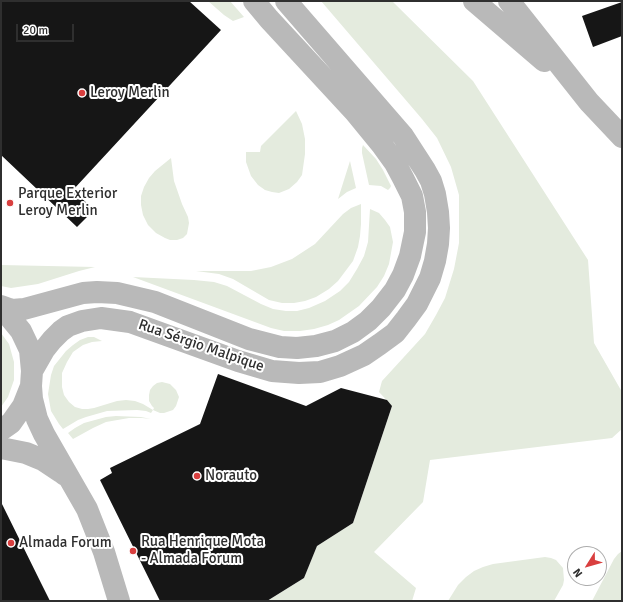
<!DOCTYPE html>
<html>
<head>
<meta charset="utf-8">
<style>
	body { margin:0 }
	#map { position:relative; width:623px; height:602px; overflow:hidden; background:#fff; font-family:Signika,sans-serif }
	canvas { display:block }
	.frame { position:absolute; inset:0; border:2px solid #2f2f2f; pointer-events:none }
	.north { position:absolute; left:567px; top:546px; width:40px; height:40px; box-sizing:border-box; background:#fff; border:1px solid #acacac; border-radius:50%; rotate:233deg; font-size:11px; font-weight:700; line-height:16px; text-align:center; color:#2f2f2f }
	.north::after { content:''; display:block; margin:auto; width:14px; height:18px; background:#d93f3f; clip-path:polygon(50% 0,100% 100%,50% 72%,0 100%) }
	.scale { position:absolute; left:16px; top:24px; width:58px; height:18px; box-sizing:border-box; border:2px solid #2f2f2f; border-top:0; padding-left:5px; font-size:12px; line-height:14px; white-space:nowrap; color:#2f2f2f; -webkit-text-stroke:3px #fff; paint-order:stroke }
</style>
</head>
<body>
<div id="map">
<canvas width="623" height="602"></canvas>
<div class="frame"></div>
<div class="north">N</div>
<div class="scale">20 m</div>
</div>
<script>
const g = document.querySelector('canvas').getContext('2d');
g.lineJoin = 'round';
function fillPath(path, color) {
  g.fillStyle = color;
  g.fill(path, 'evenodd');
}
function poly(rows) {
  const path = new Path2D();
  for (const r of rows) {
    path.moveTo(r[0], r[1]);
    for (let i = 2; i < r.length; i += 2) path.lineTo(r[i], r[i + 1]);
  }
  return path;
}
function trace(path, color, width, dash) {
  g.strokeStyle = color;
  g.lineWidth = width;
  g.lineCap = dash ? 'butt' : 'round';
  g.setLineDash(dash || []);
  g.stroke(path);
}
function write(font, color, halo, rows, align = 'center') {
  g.font = font + ' Signika,sans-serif';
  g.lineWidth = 4;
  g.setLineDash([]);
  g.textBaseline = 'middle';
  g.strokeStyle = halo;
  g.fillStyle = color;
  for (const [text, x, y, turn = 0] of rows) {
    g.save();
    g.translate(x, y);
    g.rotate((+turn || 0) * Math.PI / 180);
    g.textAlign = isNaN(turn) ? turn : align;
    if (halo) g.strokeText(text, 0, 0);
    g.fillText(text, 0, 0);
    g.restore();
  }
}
fillPath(poly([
	[208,1,230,1,244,17,233,21,224,15],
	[321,1,392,1,473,81,588,260,594,343,622,392,622,429,612,438,430,460,423,502,374,552,416,588,412,601,267,601,304,578,317,546,353,523,392,406,379,392,382,381,425,334,436,315,445,298,454,269,459,243,459,195,451,167,437,138,422,119],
	[296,111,302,124,305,139,305,154,302,175,297,182,289,189,279,193,272,192,265,190,258,185,251,176,246,162,246,152,260,152,261,146],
	[363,145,376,159,383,170,391,186,390,188,388,190,381,186,369,185,362,153,362,148],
	[171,158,174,181,182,204,188,217,189,223,187,234,183,238,177,240,170,240,165,238,156,233,148,225,143,215,141,205,141,196,144,187,149,178,155,171],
	[350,161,356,188,347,192,338,199],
	[361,204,361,224,360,236,358,247,353,261,338,281,329,289,316,297,305,301,294,303,282,303,269,300,233,279,219,274,196,271,251,271,271,267,292,259,315,244,343,214,351,208],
	[370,209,379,213,385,220,390,227,393,242,389,264,384,276,377,287,359,306,339,320,328,325,314,329,300,331,284,331,271,328,133,277,194,280,214,282,227,286,261,304,273,309,286,311,297,311,309,308,325,301,340,291,349,282,357,269,364,256,368,242],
	[1,265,95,267,79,271,38,284,11,288,1,286],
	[1,333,9,344,14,362,14,380,8,397,1,407],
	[88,337,94,337,102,341,92,342,83,345,73,352,67,362,62,373,62,387,64,395,69,402,75,407,82,409,88,409,94,408,117,401,126,400,135,401,143,404,153,410,154,408,152,406,149,401,149,395,150,390,153,386,157,383,162,382,170,384,176,390,179,397,176,406,173,410,164,413,160,413,153,410,151,413,146,411,137,410,107,411,86,417,78,420,63,429,59,424,51,411,48,394,51,375,54,366,66,351,73,345,80,340],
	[116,416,141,417,151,419,142,418,129,418,106,422,93,428,73,439,68,433,75,428,84,423,106,417],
	[622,551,622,601,592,601,614,559,618,554],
	[545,557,551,558,556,560,563,568,564,580,563,585,554,601,448,601,458,585,466,577,474,571,483,567,493,564]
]), '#e4ebde');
fillPath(poly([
	[1,1,189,1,221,30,73,190,94,210,77,227,1,155],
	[622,2,622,36,593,47,582,16],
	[218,374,306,406,341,388,387,400,392,406,353,523,317,546,304,578,267,601,160,601,100,480,112,473,110,468,200,424],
	[1,502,41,583,50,601,1,601]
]), '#161616');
trace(poly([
	[474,1,544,61],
	[509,1,589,102,622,137],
	[1,306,12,310,24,309,83,293,97,292,117,293,155,302,249,339,280,347,297,348,316,346,335,341,353,332,368,321,381,308,395,290,403,275,410,256,415,232,415,212,412,196,403,178,395,163,382,145,355,112,269,19,254,1],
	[1,310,7,314,21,331,30,350,32,371,31,386,23,406,11,423,1,430],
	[32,371,44,350,52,340,61,331,68,326,82,321,101,318,130,322,238,361,272,371,299,373,320,372,340,366,364,355,380,344,395,333,406,319,417,304,430,278,435,261,438,244,439,228,438,212,435,194,431,181,425,170,403,136,286,1],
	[31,386,32,399,37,419,44,434,87,509,104,552,119,601],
	[1,448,26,453,43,460,61,472,65,475]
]), '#b9b9b9', 22);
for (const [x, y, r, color] of [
	[82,93,4,"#d93f3f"],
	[10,203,4,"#d93f3f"],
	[197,476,4,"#d93f3f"],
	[11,543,4,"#d93f3f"],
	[133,551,4,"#d93f3f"]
]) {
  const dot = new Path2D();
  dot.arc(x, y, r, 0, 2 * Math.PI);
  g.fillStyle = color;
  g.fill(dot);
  trace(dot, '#fff', 1.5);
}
write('15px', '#2f2f2f', '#fff', [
	["Leroy Merlin",90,93],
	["Parque Exterior",18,194],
	["Leroy Merlin",18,211],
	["Norauto",205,476],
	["Rua Henrique Mota",141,542],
	["- Almada Forum",141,559],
	["Almada Forum",19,543]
], 'left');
write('15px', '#2f2f2f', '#fff', [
	["Rua Sérgio Malpique",201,346,19]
]);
</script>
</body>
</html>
